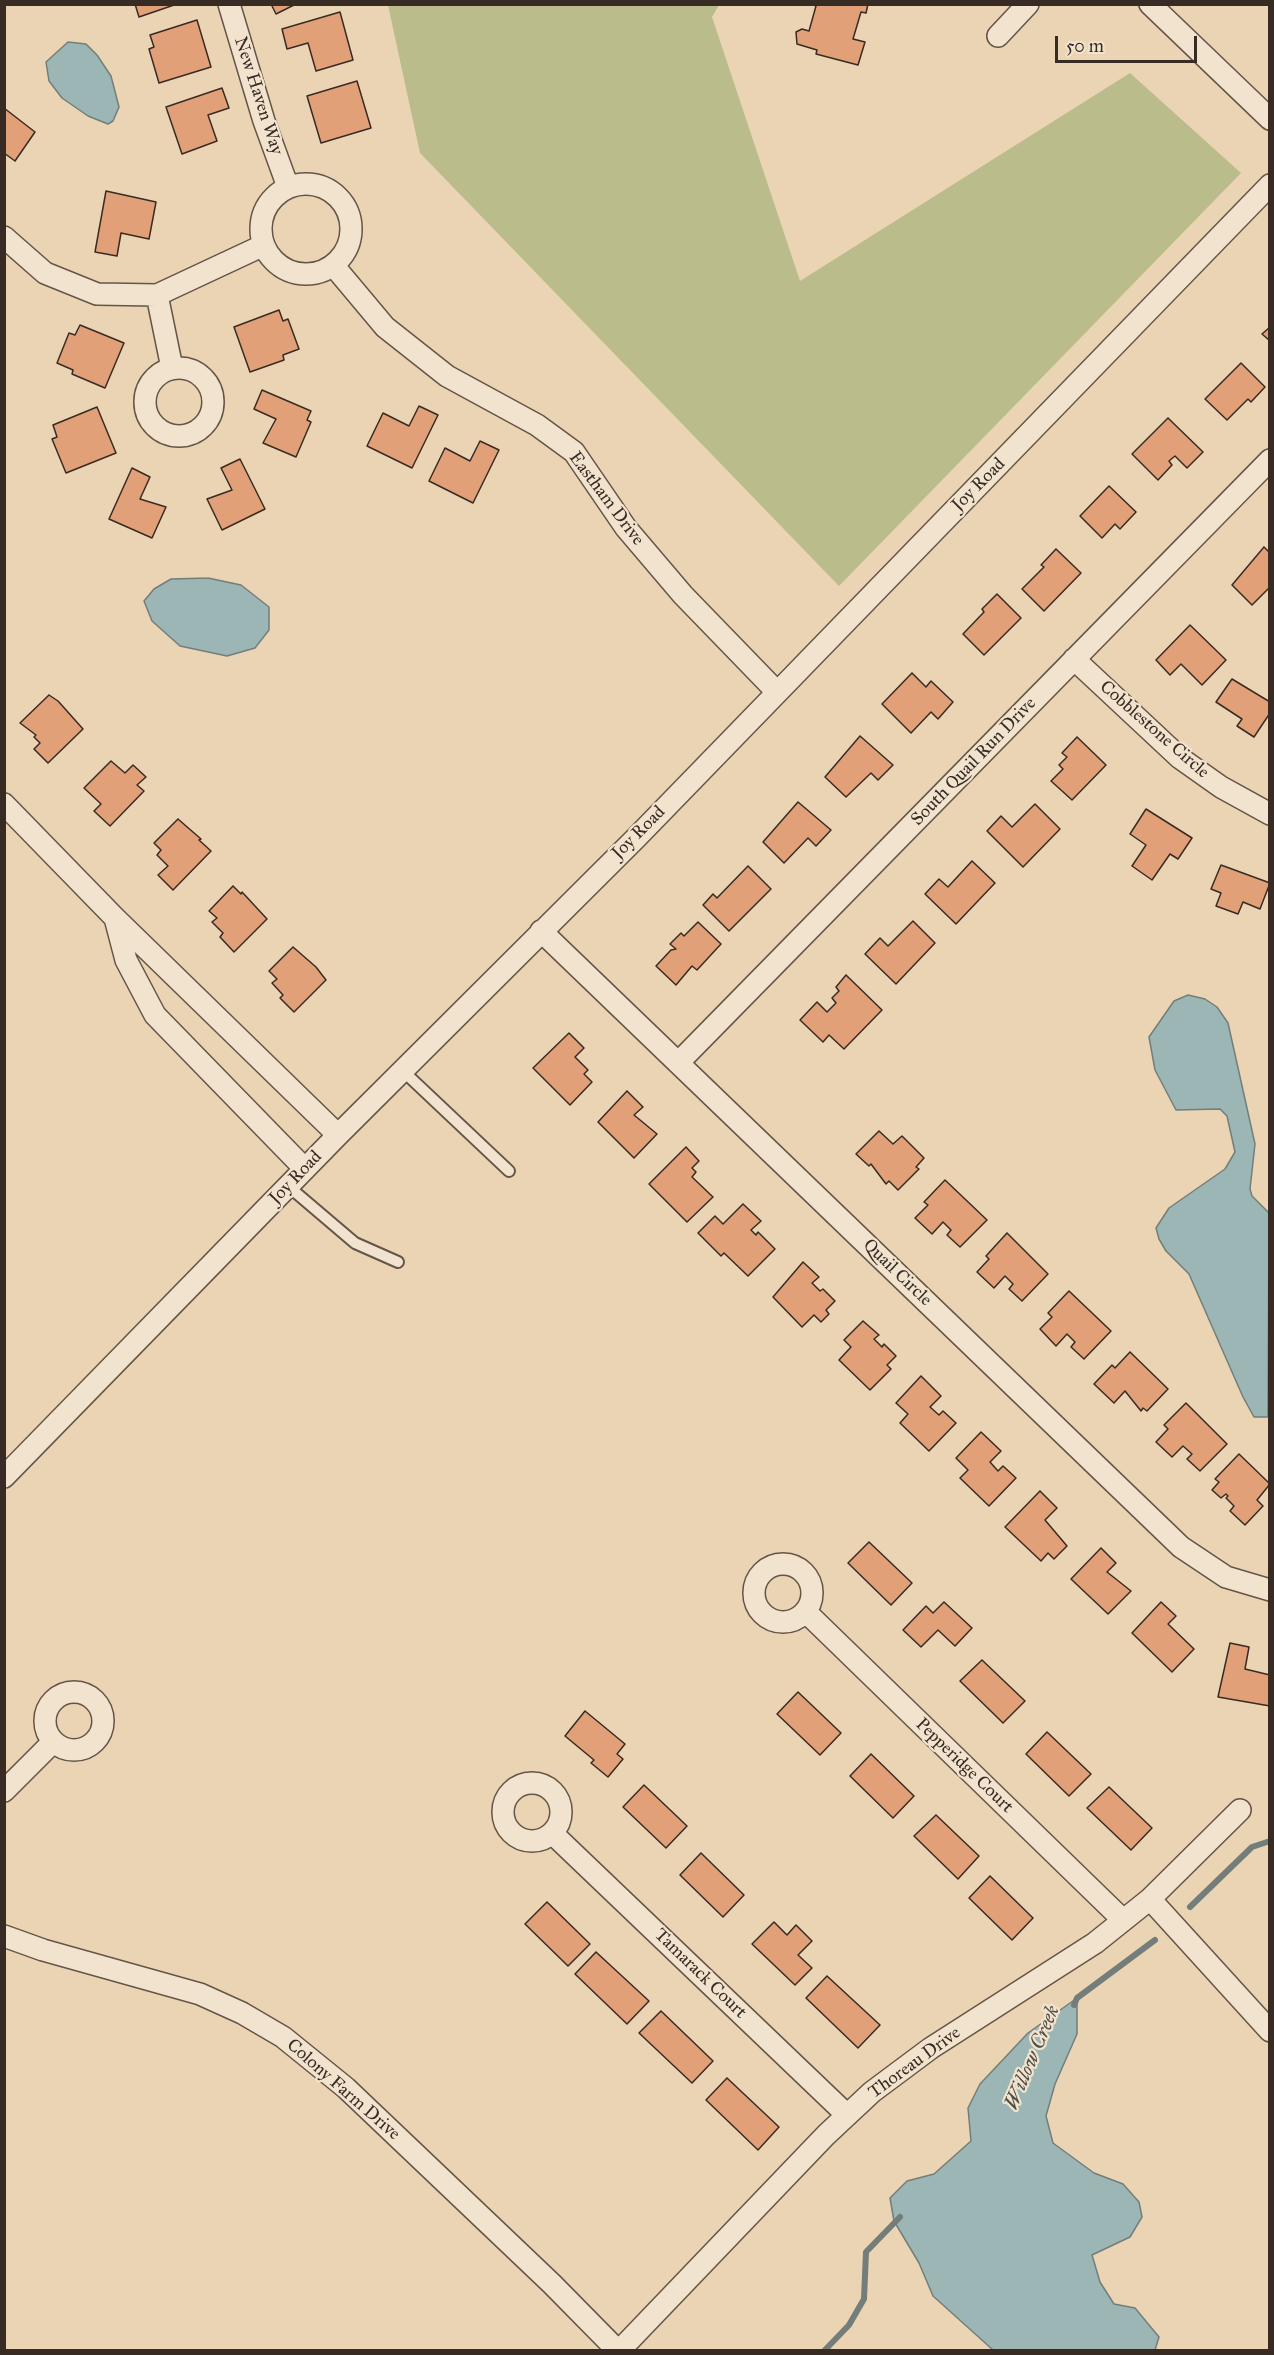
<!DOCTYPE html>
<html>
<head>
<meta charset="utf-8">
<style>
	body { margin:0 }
	#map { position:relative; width:1274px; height:2355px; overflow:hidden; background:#ebd4b3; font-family:"IM FELL Great Primer",serif }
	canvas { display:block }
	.frame { position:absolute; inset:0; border:6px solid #382b24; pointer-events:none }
	.scale { position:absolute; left:1055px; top:36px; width:142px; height:27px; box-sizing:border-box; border:3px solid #382b24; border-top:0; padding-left:8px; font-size:18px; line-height:21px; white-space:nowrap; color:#382b24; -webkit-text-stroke:4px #f2e3ce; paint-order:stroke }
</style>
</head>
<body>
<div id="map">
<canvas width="1274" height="2355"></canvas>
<div class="frame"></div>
<div class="scale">50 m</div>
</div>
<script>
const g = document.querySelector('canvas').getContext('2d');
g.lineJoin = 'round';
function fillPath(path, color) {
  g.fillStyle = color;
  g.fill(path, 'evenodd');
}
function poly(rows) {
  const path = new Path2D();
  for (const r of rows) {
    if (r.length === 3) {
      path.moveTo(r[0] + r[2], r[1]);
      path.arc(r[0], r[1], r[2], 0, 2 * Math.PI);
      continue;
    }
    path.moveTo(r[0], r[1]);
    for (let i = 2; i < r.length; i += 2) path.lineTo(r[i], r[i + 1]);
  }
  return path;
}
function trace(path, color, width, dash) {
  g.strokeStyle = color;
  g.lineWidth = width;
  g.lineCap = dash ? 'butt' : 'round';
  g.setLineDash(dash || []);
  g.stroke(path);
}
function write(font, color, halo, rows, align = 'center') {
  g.font = font + ' "IM FELL Great Primer",serif';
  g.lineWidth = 4.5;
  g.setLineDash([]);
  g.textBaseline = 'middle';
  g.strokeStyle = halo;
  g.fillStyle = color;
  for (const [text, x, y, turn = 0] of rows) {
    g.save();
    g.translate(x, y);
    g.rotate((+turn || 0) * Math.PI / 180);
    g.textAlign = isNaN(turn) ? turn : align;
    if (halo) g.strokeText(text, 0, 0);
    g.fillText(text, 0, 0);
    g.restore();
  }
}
fillPath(poly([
	[388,5,719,5,712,17,800,281,1130,73,1241,173,839,586,420,153]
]), '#babc8b');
const water = poly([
	[68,42,86,44,97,55,111,76,119,107,113,121,108,124,88,116,62,98,49,81,46,62,68,42],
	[208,578,241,585,269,607,269,630,255,648,227,656,180,646,152,621,144,601,154,589,171,579,208,578],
	[1188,995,1205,999,1217,1007,1228,1023,1255,1144,1250,1189,1252,1196,1269,1213,1268,1417,1254,1417,1243,1397,1189,1274,1166,1251,1159,1239,1156,1228,1169,1208,1225,1169,1235,1152,1227,1116,1220,1109,1176,1110,1155,1070,1149,1037,1174,1001,1188,995],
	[1077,1998,1077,2034,1055,2084,1046,2116,1053,2143,1094,2173,1123,2184,1139,2202,1142,2217,1130,2237,1092,2255,1100,2282,1114,2304,1135,2308,1159,2337,1155,2350,993,2350,933,2296,919,2263,894,2221,890,2198,907,2181,934,2174,971,2141,968,2108,980,2084,1028,2033,1077,1998]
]);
fillPath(water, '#9bb6b5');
trace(water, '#737e7b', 1.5);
trace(poly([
	[1190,1907,1252,1847,1270,1841],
	[1074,2005,1077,1998,1155,1940],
	[825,2350,849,2325,864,2299,866,2252,900,2217]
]), '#737e7b', 6);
const building = poly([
	[135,4,177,4,139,17,135,4],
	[271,4,296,4,276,14,271,4],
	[812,4,868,4,866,13,861,12,853,39,865,42,858,65,816,54,817,50,797,44,796,32,802,29,809,31,816,6,812,4],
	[340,12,353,60,316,71,308,43,287,49,282,29,340,12],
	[197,20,211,67,159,83,149,49,154,47,150,35,197,20],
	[357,81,371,128,321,143,307,96,357,81],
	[222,88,229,108,208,115,217,141,182,154,166,107,222,88],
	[4,108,35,132,15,161,4,153,4,108],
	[106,191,156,202,149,239,121,233,117,256,95,252,106,191],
	[279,310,283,321,288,319,299,349,283,355,284,360,250,372,234,327,279,310],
	[80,325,124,343,105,388,72,374,73,370,57,363,69,333,75,335,80,325],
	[1270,327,1270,341,1262,334,1270,327],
	[1241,363,1265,387,1251,402,1248,399,1227,420,1205,399,1241,363],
	[262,390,311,411,307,420,311,422,296,457,263,443,276,419,254,409,262,390],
	[419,406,438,415,412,468,367,446,383,413,409,426,419,406],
	[97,407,116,453,66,473,52,439,57,437,53,425,97,407],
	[1168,418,1203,452,1187,468,1175,456,1169,461,1172,465,1158,480,1132,454,1168,418],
	[480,441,499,450,473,503,429,481,445,448,470,461,480,441],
	[240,459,265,509,222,530,207,499,232,490,221,468,240,459],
	[132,468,150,477,140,499,166,507,152,538,109,519,132,468],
	[1109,486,1136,512,1120,529,1115,524,1102,538,1080,516,1109,486],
	[1264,547,1270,553,1270,587,1252,605,1232,585,1264,547],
	[1056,549,1081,573,1044,611,1022,589,1044,567,1041,565,1056,549],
	[997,594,1021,618,984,655,963,634,984,612,982,609,997,594],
	[1190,625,1226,660,1202,685,1181,664,1170,675,1156,660,1190,625],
	[912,673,926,687,931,681,953,702,938,719,931,712,911,733,882,704,912,673],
	[1232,679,1270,702,1270,713,1254,737,1237,726,1242,719,1216,702,1232,679],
	[49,695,58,701,83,729,48,763,34,749,40,743,34,737,36,735,20,723,49,695],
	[860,736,893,765,878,780,871,773,846,797,825,777,860,736],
	[1077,737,1106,765,1072,800,1051,781,1063,769,1059,765,1067,757,1062,753,1077,737],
	[111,761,125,773,133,765,146,777,137,785,144,791,110,826,94,811,101,804,84,788,111,761],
	[798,802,831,830,816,846,808,838,784,863,763,842,798,802],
	[1035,804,1060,829,1023,867,987,831,1001,816,1012,827,1035,804],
	[1146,809,1192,838,1178,859,1170,854,1152,880,1132,866,1146,845,1130,834,1146,809],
	[178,819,201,839,199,840,211,851,173,890,158,875,168,866,157,855,161,850,154,843,178,819],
	[972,861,995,883,956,924,925,894,939,879,948,887,972,861],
	[1221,865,1270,883,1260,909,1243,902,1238,914,1216,906,1221,893,1211,889,1221,865],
	[748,866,771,889,729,931,703,905,713,894,717,898,748,866],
	[233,886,241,894,242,892,267,919,234,952,220,937,223,933,212,922,217,918,209,911,233,886],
	[913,921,935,943,896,984,865,954,880,938,888,946,913,921],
	[698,922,721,944,697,970,692,966,676,985,656,966,671,950,676,949,670,944,681,933,684,936,698,922],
	[293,947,316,967,326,980,294,1012,280,998,283,995,272,983,277,979,269,971,293,947],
	[846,975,882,1010,844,1049,829,1035,823,1042,800,1020,817,1002,827,1012,836,1003,832,998,839,991,836,987,846,975],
	[569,1033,584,1048,575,1057,588,1070,584,1074,592,1082,570,1105,533,1068,569,1033],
	[627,1091,643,1107,634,1115,657,1134,634,1158,598,1122,627,1091],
	[879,1131,893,1144,902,1136,924,1158,916,1167,919,1169,898,1190,889,1181,886,1184,871,1164,869,1166,856,1154,879,1131],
	[686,1147,699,1161,692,1168,696,1172,692,1177,713,1197,687,1222,649,1184,686,1147],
	[945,1180,987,1220,960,1247,947,1235,951,1230,943,1222,932,1234,915,1218,928,1205,924,1202,945,1180],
	[743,1204,761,1221,751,1230,756,1235,758,1232,775,1249,748,1276,724,1253,721,1256,698,1233,715,1216,723,1224,743,1204],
	[1007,1233,1048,1274,1022,1301,1009,1289,1013,1284,1005,1276,994,1288,977,1272,989,1259,986,1256,1007,1233],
	[803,1262,819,1277,812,1283,820,1291,823,1289,835,1301,826,1310,829,1314,821,1322,814,1315,802,1327,773,1297,803,1262],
	[1069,1291,1111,1331,1084,1359,1071,1347,1075,1342,1067,1334,1056,1346,1040,1329,1052,1317,1048,1313,1069,1291],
	[863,1321,879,1335,874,1339,882,1347,884,1344,896,1356,887,1365,891,1369,870,1390,839,1360,851,1347,844,1340,863,1321],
	[1130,1352,1168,1389,1147,1411,1143,1408,1141,1411,1125,1391,1114,1403,1094,1384,1112,1365,1115,1368,1130,1352],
	[921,1376,941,1396,930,1407,939,1415,943,1411,956,1423,929,1451,900,1423,908,1414,896,1403,921,1376],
	[1186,1403,1227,1444,1200,1471,1187,1459,1192,1454,1183,1446,1172,1457,1156,1442,1168,1429,1164,1425,1186,1403],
	[981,1432,1001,1451,990,1462,998,1471,1003,1466,1016,1478,989,1506,960,1478,968,1470,956,1458,981,1432],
	[1239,1454,1270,1484,1257,1500,1263,1506,1245,1525,1230,1511,1234,1506,1226,1498,1228,1496,1226,1494,1221,1498,1212,1490,1219,1482,1215,1479,1239,1454],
	[1040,1491,1057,1508,1045,1520,1067,1546,1054,1559,1048,1553,1041,1561,1005,1527,1040,1491],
	[869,1542,912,1583,891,1605,848,1563,869,1542],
	[1101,1548,1116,1563,1107,1572,1131,1591,1108,1614,1071,1579,1101,1548],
	[944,1602,972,1628,955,1646,938,1630,921,1647,903,1630,926,1606,933,1613,944,1602],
	[1161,1602,1176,1616,1168,1624,1194,1649,1172,1672,1132,1633,1161,1602],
	[1230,1643,1249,1647,1245,1669,1270,1675,1270,1706,1218,1697,1230,1643],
	[982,1660,1025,1701,1003,1723,960,1681,982,1660],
	[798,1692,841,1733,820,1755,777,1714,798,1692],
	[585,1711,625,1744,617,1754,623,1759,608,1777,591,1763,594,1760,565,1736,585,1711],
	[1047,1732,1091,1774,1069,1796,1026,1754,1047,1732],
	[871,1754,914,1796,893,1818,850,1776,871,1754],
	[644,1785,687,1826,666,1848,623,1807,644,1785],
	[1109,1787,1152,1828,1131,1850,1087,1808,1109,1787],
	[936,1815,979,1856,958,1879,914,1836,936,1815],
	[701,1853,744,1895,723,1917,680,1875,701,1853],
	[990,1876,1033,1918,1012,1940,969,1898,990,1876],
	[547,1902,590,1944,568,1966,525,1924,547,1902],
	[774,1922,787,1935,796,1925,812,1941,798,1955,812,1968,795,1985,752,1944,774,1922],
	[596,1952,649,2001,627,2024,575,1974,596,1952],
	[827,1976,880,2025,858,2048,806,1998,827,1976],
	[661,2011,713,2061,692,2083,639,2033,661,2011],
	[727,2078,779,2127,758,2150,706,2100,727,2078]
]);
fillPath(building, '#e2a079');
trace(building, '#382b24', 1.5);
const lane = poly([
	[402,1070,509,1171],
	[288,1186,355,1243,398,1262]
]);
const street = poly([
	[229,4,264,121,288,187],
	[1150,4,1270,119],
	[998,36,1028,4],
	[306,229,45],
	[4,237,45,273,97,294,157,295,264,245],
	[333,265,385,327,447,376,537,425,574,452,626,528,683,595,776,691],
	[157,295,172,368],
	[179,402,34],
	[1074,659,1180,758,1221,787,1270,814],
	[4,804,115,918],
	[541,931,1181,1547,1226,1577,1270,1590],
	[678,1063,1270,460],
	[305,1169,155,1015,126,960,115,918,338,1135],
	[4,1477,338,1135,636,838,1270,185],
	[783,1593,29],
	[806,1612,1123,1920],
	[74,1721,29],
	[532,1812,29],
	[4,1791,53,1742],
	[552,1833,847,2115],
	[1150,1899,1270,2031],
	[4,1936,43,1950,200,1994,242,2013,283,2037,346,2088,552,2284,617,2350],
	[620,2350,826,2135,872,2092,931,2048,1095,1943,1150,1899,1240,1810]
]);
trace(lane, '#655548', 14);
trace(street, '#655548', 24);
trace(lane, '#f2e3ce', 10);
trace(street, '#f2e3ce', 21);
write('18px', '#382b24', '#f2e3ce', [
	["New Haven Way",258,96,72],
	["Joy Road",979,485,-45],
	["Eastham Drive",606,499,53],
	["Cobblestone Circle",1154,730,41],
	["South Quail Run Drive",974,762,-46],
	["Joy Road",639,833,-45],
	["Joy Road",296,1178,-46],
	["Quail Circle",897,1273,44],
	["Pepperidge Court",964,1766,44],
	["Tamarack Court",700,1974,44],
	["Thoreau Drive",915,2063,-36],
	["Colony Farm Drive",343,2090,41]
]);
write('italic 20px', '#514e48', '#f2e3ce', [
	["Willow Creek",1033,2058,-67]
]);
</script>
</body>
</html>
